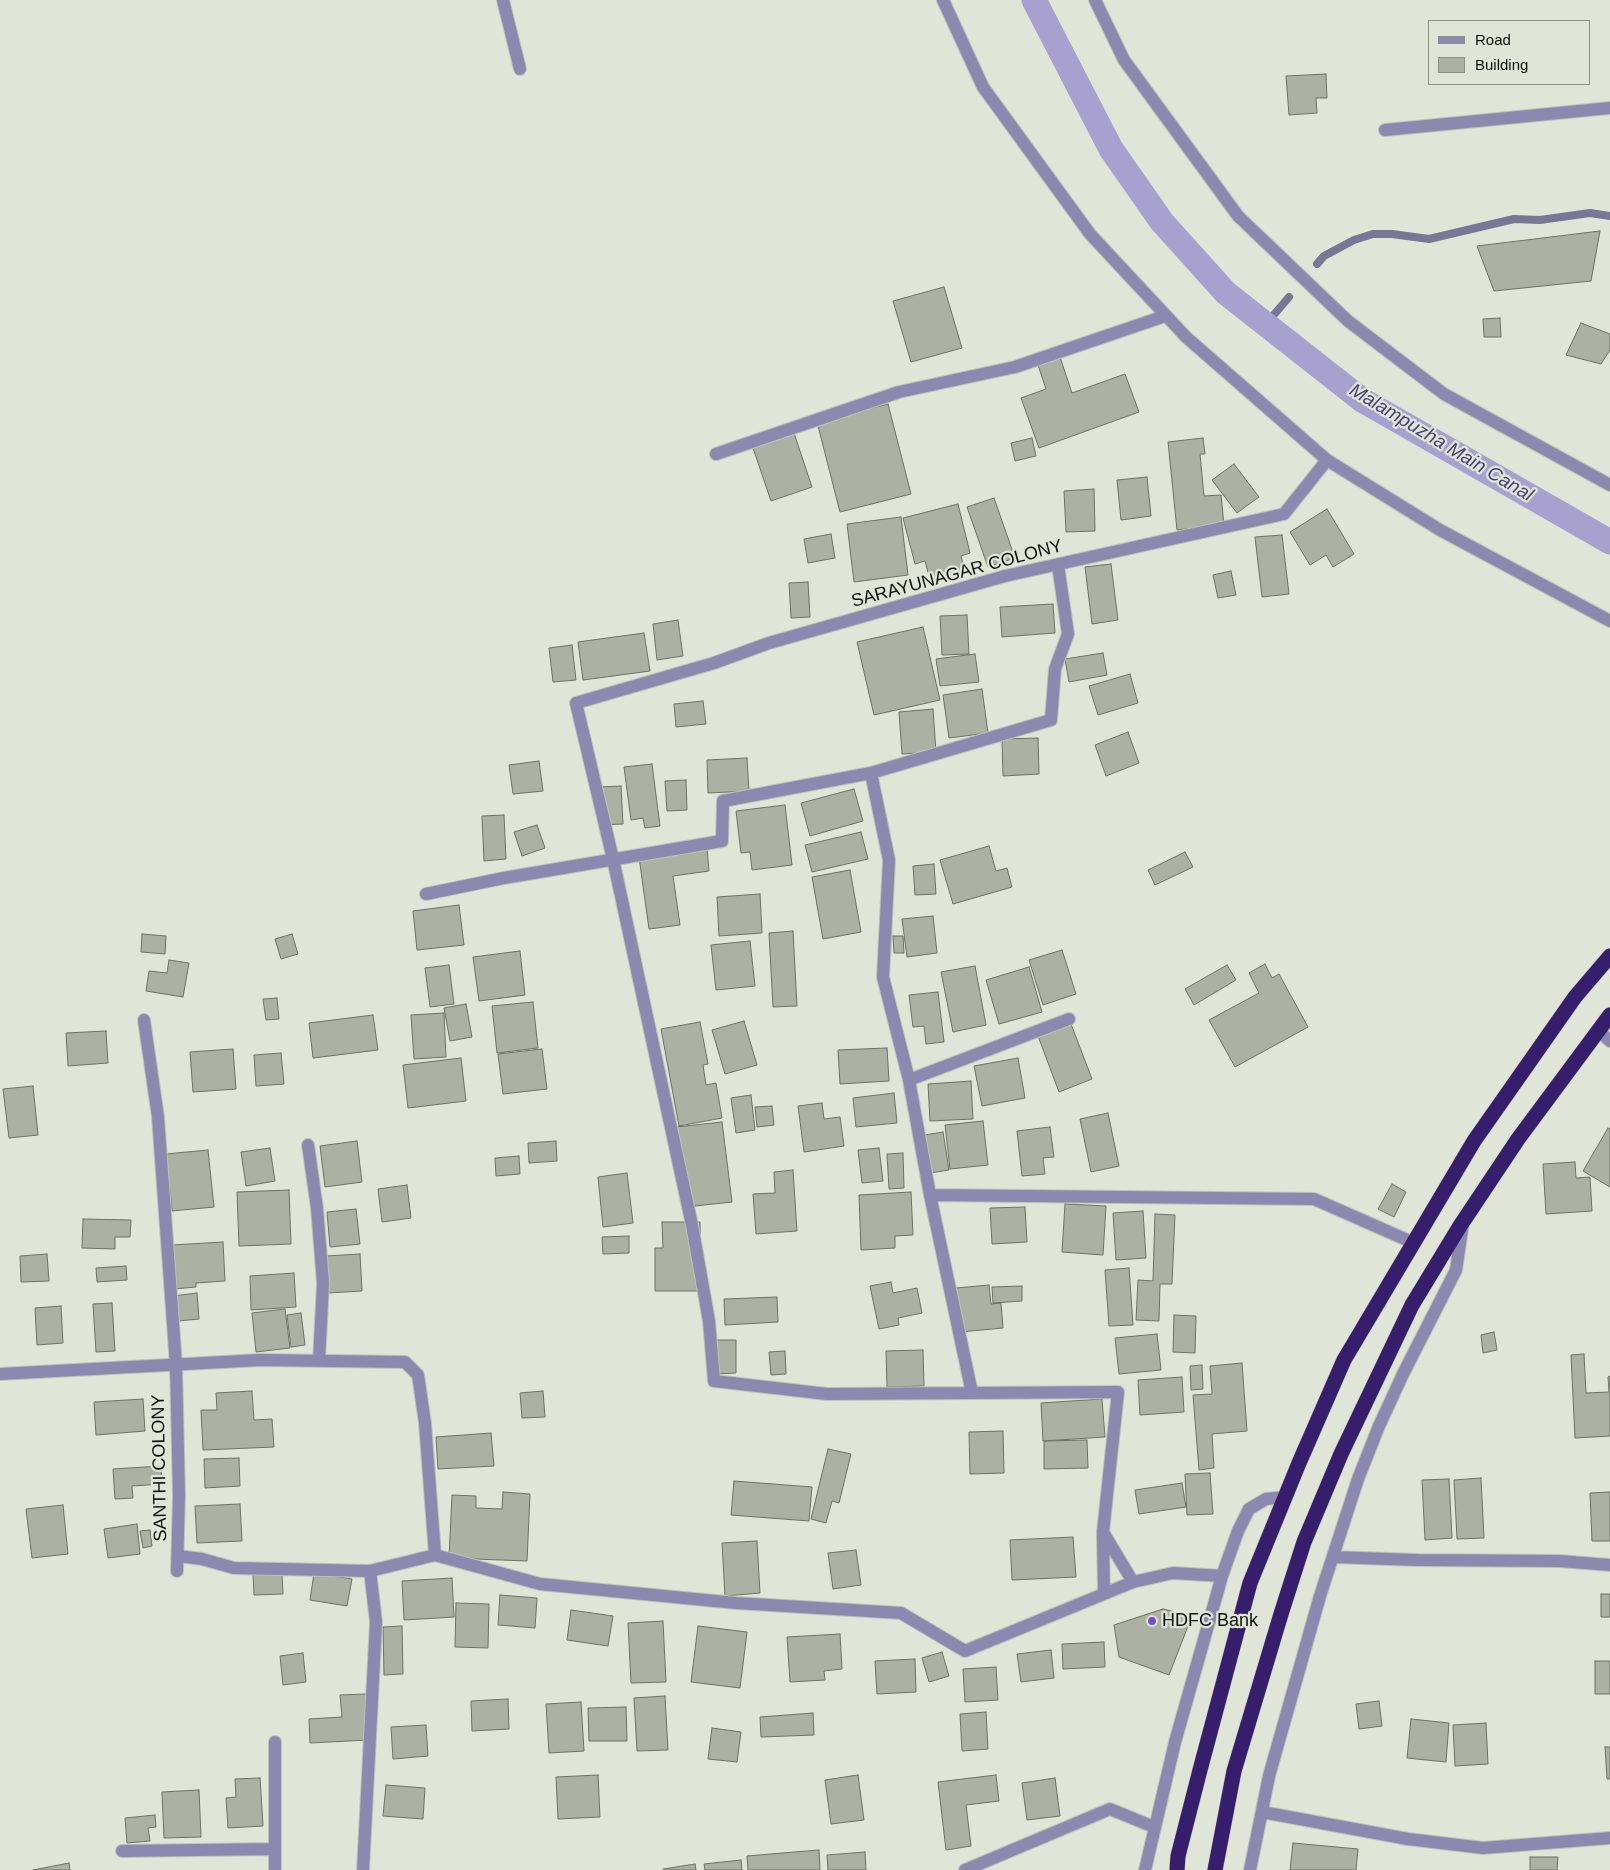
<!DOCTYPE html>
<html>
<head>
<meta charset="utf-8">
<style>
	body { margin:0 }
	#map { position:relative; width:1610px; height:1870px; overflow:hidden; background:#e0e5d7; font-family:Helvetica,sans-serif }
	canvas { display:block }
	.legend { position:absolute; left:1428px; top:20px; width:162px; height:65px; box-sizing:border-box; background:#e0e5d7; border:1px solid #8c9086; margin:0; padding:6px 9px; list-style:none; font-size:15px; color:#0f110c }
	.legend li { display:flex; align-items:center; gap:10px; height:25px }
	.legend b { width:25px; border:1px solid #8c9086 }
</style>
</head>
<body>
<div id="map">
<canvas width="1610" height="1870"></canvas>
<ul class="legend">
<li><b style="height:6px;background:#8d88af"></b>Road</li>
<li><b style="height:14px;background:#acb1a3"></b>Building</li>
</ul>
</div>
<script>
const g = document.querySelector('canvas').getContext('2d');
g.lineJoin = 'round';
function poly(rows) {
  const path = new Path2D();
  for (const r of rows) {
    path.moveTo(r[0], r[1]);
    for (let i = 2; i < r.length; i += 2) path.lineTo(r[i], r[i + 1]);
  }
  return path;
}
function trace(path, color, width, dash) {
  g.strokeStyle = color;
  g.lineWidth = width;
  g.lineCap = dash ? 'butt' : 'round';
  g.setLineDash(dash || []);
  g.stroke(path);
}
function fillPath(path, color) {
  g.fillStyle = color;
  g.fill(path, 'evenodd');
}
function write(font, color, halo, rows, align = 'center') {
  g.font = font + ' Helvetica,sans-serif';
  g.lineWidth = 4.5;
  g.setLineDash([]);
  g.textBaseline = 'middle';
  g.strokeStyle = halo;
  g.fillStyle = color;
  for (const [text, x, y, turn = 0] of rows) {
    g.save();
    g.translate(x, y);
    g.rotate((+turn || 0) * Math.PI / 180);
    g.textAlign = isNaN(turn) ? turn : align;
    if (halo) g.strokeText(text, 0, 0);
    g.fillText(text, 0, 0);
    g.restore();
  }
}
trace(poly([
	[1317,264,1324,256,1354,240,1373,234,1392,234,1429,239,1514,219,1540,220,1590,213,1610,216],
	[1266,324,1289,297]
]), '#7a7695', 8);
trace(poly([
	[1034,0,1111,149,1162,222,1226,293,1362,400,1610,542]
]), '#a8a1d0', 25);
const building = poly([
	[1326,74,1327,98,1316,98,1317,113,1289,115,1286,76,1326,74],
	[1600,231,1591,281,1494,291,1477,246,1600,231],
	[944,287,962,348,911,362,893,301,944,287],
	[1500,318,1501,337,1484,337,1483,319,1500,318],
	[1581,323,1610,334,1610,350,1601,364,1566,355,1581,323],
	[1060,357,1072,393,1125,374,1139,412,1039,448,1021,398,1046,389,1038,365,1060,357],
	[888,404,911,494,840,512,817,422,888,404],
	[793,430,812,487,771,501,752,445,793,430],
	[1032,438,1036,456,1015,461,1011,443,1032,438],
	[1203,438,1205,454,1200,454,1204,496,1221,495,1224,525,1177,530,1168,442,1203,438],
	[1234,464,1259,497,1237,513,1212,480,1234,464],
	[1147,477,1151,516,1121,520,1117,480,1147,477],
	[1094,489,1095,531,1066,532,1064,491,1094,489],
	[994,498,1015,558,988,567,967,507,994,498],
	[958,504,970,553,961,556,965,572,930,580,925,561,915,564,903,518,958,504],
	[1327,509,1354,554,1333,567,1326,555,1310,565,1290,532,1327,509],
	[901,517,908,575,854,582,847,524,901,517],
	[831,534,835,558,808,563,804,539,831,534],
	[1282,535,1289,594,1262,597,1255,537,1282,535],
	[1111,564,1118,620,1092,624,1085,567,1111,564],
	[1231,571,1236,595,1218,598,1213,575,1231,571],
	[808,582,810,617,791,618,789,583,808,582],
	[1053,604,1055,633,1002,637,1000,607,1053,604],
	[967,615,969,654,942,655,940,616,967,615],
	[678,620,683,656,657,660,653,624,678,620],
	[923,627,940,700,874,715,857,642,923,627],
	[644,633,650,671,583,680,578,642,644,633],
	[572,645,576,680,553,682,549,648,572,645],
	[1103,653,1107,675,1069,682,1065,659,1103,653],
	[975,654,979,682,940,686,936,659,975,654],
	[1130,674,1138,703,1098,715,1089,686,1130,674],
	[982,689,988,733,949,738,943,695,982,689],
	[703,701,706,724,676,727,674,704,703,701],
	[933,709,936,752,902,754,899,712,933,709],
	[1128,732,1139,763,1106,776,1095,745,1128,732],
	[1038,738,1039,774,1003,776,1002,739,1038,738],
	[747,758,749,791,708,793,707,760,747,758],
	[539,761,543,791,513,794,509,765,539,761],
	[652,764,660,826,645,828,643,818,631,820,624,767,652,764],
	[686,780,687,810,667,811,665,781,686,780],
	[621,786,623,824,599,825,598,787,621,786],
	[854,789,863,821,810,836,801,803,854,789],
	[785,805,792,865,752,870,750,852,741,853,736,811,785,805],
	[504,815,506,859,484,861,482,816,504,815],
	[537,825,545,848,522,856,514,832,537,825],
	[861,832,868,859,812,872,805,845,861,832],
	[989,846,996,871,1007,868,1012,887,953,904,940,860,989,846],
	[707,848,709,871,673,876,680,925,649,929,639,857,707,848],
	[1185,852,1193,867,1155,885,1148,870,1185,852],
	[934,864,936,894,915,895,913,866,934,864],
	[850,870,861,932,823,939,812,877,850,870],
	[760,894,762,933,719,936,717,897,760,894],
	[459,905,464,945,417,950,413,911,459,905],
	[933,916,937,953,907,957,902,919,933,916],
	[793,931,797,1006,773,1007,769,933,793,931],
	[142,934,166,936,165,954,141,952,142,934],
	[292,934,298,954,281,959,275,939,292,934],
	[893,936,903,936,904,953,894,953,893,936],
	[750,941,755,986,716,990,711,945,750,941],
	[1062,950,1076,994,1043,1005,1029,960,1062,950],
	[520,951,525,995,479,1001,473,957,520,951],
	[169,960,189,963,183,997,146,991,149,971,167,973,169,960],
	[1265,964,1272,978,1279,974,1308,1027,1235,1067,1209,1020,1259,993,1249,973,1265,964],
	[449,965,454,1004,430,1007,425,968,449,965],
	[1227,965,1236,980,1194,1005,1185,989,1227,965],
	[975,966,986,1025,953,1032,941,972,975,966],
	[1029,967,1042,1012,999,1024,986,980,1029,967],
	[938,992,944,1042,926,1044,924,1026,913,1027,909,995,938,992],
	[277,998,279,1019,266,1020,263,999,277,998],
	[533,1002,538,1048,497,1053,492,1006,533,1002],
	[466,1004,472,1037,450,1041,444,1008,466,1004],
	[444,1013,446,1057,414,1059,411,1015,444,1013],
	[373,1015,378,1050,313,1058,309,1023,373,1015],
	[744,1021,757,1065,725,1074,712,1030,744,1021],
	[700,1022,708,1064,703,1065,706,1085,716,1083,722,1118,679,1126,661,1029,700,1022],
	[1071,1024,1092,1079,1059,1092,1038,1036,1071,1024],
	[106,1031,108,1063,68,1066,66,1033,106,1031],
	[887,1048,889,1081,840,1084,838,1050,887,1048],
	[233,1049,236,1089,193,1092,190,1052,233,1049],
	[542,1049,547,1089,503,1094,498,1054,542,1049],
	[281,1053,284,1084,256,1086,254,1055,281,1053],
	[461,1058,466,1101,408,1108,403,1065,461,1058],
	[1018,1058,1025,1098,982,1106,974,1066,1018,1058],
	[971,1081,973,1119,930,1121,928,1084,971,1081],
	[33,1086,38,1135,9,1138,3,1089,33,1086],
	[894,1093,897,1123,856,1127,853,1098,894,1093],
	[751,1095,755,1130,736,1133,731,1098,751,1095],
	[822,1103,824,1119,840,1117,844,1146,804,1152,798,1106,822,1103],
	[772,1106,774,1125,757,1127,755,1107,772,1106],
	[1108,1113,1119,1166,1091,1172,1080,1119,1108,1113],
	[983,1121,988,1165,950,1169,945,1125,983,1121],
	[722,1122,732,1202,686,1207,676,1127,722,1122],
	[1050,1127,1054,1157,1043,1158,1045,1174,1022,1176,1017,1131,1050,1127],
	[1608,1128,1610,1129,1610,1187,1583,1171,1608,1128],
	[943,1132,949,1170,930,1173,925,1135,943,1132],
	[357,1141,362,1182,325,1187,320,1146,357,1141],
	[556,1141,557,1161,529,1163,528,1143,556,1141],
	[270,1148,275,1181,246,1186,241,1152,270,1148],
	[879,1148,883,1181,862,1183,858,1150,879,1148],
	[208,1150,214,1207,172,1211,166,1154,208,1150],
	[903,1153,904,1188,889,1189,887,1154,903,1153],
	[519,1156,520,1174,496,1176,495,1158,519,1156],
	[1575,1162,1576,1178,1590,1177,1592,1211,1546,1214,1543,1164,1575,1162],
	[793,1170,797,1231,756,1234,753,1194,775,1193,774,1172,793,1170],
	[627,1173,633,1223,603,1227,598,1177,627,1173],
	[1392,1184,1406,1192,1394,1217,1378,1209,1392,1184],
	[407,1185,411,1218,382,1222,378,1189,407,1185],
	[289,1190,291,1244,239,1246,237,1192,289,1190],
	[911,1192,913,1235,895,1236,895,1248,861,1250,859,1195,911,1192],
	[1065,1204,1106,1206,1103,1255,1062,1252,1065,1204],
	[1025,1207,1027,1242,992,1244,990,1208,1025,1207],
	[356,1209,360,1244,330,1247,327,1212,356,1209],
	[1143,1211,1146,1258,1116,1260,1113,1213,1143,1211],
	[1155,1214,1175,1215,1172,1284,1160,1284,1159,1321,1136,1320,1138,1280,1153,1281,1155,1214],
	[83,1219,131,1220,130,1237,115,1237,115,1249,82,1248,83,1219],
	[662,1222,700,1222,701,1291,655,1291,655,1248,663,1248,662,1222],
	[629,1236,629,1253,603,1254,602,1237,629,1236],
	[223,1242,225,1281,196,1283,196,1287,174,1289,172,1245,223,1242],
	[47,1254,49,1281,21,1282,20,1256,47,1254],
	[360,1254,362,1291,328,1293,326,1256,360,1254],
	[126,1266,127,1280,97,1282,96,1268,126,1266],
	[1129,1268,1133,1325,1109,1326,1105,1270,1129,1268],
	[294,1273,296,1307,251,1310,250,1276,294,1273],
	[891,1282,893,1293,917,1288,922,1313,898,1318,899,1325,879,1329,870,1286,891,1282],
	[989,1285,991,1304,1001,1303,1003,1328,960,1332,956,1288,989,1285],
	[1022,1286,1022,1301,993,1303,992,1287,1022,1286],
	[197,1293,199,1319,168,1322,165,1297,197,1293],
	[777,1297,778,1322,725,1325,724,1299,777,1297],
	[112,1303,115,1351,96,1352,93,1304,112,1303],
	[61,1306,63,1343,37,1345,35,1308,61,1306],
	[285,1309,290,1348,256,1352,252,1313,285,1309],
	[301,1313,305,1345,291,1347,287,1315,301,1313],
	[1174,1315,1196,1316,1195,1353,1173,1352,1174,1315],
	[1494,1332,1497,1350,1483,1353,1481,1335,1494,1332],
	[1157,1334,1161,1370,1119,1374,1115,1338,1157,1334],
	[716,1340,736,1340,736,1373,715,1374,716,1340],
	[923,1350,924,1386,887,1387,886,1351,923,1350],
	[785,1351,786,1374,771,1375,769,1352,785,1351],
	[1584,1354,1586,1393,1609,1392,1608,1377,1610,1376,1610,1436,1575,1438,1571,1355,1584,1354],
	[1242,1363,1247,1431,1212,1434,1214,1468,1199,1470,1193,1395,1212,1394,1210,1366,1242,1363],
	[1202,1365,1203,1389,1191,1390,1190,1366,1202,1365],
	[1182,1377,1184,1412,1140,1415,1138,1380,1182,1377],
	[252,1391,254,1420,272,1419,274,1447,203,1450,201,1410,217,1410,216,1393,252,1391],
	[543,1391,545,1417,522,1418,520,1393,543,1391],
	[143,1399,145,1431,96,1435,94,1402,143,1399],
	[1102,1399,1105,1437,1043,1441,1041,1403,1102,1399],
	[1003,1431,1004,1473,970,1474,969,1432,1003,1431],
	[491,1433,494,1466,438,1469,436,1437,491,1433],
	[1087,1440,1088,1468,1044,1469,1044,1441,1087,1440],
	[828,1449,851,1454,839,1503,832,1501,826,1523,811,1519,828,1449],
	[239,1458,240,1486,205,1488,204,1459,239,1458],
	[161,1466,162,1484,132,1486,133,1498,115,1499,113,1469,161,1466],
	[1210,1473,1213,1514,1187,1515,1185,1474,1210,1473],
	[1481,1478,1484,1538,1457,1539,1454,1480,1481,1478],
	[1449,1479,1452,1538,1425,1540,1422,1480,1449,1479],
	[734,1481,812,1487,809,1521,731,1515,734,1481],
	[1182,1483,1186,1507,1139,1514,1135,1490,1182,1483],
	[503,1492,530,1494,527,1561,449,1558,452,1495,476,1496,476,1508,502,1509,503,1492],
	[1610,1492,1610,1541,1592,1541,1590,1493,1610,1492],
	[240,1504,242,1541,197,1543,195,1506,240,1504],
	[63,1505,68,1554,32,1558,26,1509,63,1505],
	[137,1524,140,1554,108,1558,104,1529,137,1524],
	[150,1530,152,1546,143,1548,140,1531,150,1530],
	[1073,1537,1076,1577,1012,1580,1010,1540,1073,1537],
	[757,1541,760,1593,725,1596,722,1543,757,1541],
	[856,1550,861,1585,833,1589,828,1553,856,1550],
	[282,1573,283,1594,254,1595,253,1574,282,1573],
	[314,1573,352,1579,347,1606,310,1600,314,1573],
	[452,1578,454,1617,404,1620,402,1581,452,1578],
	[1601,1594,1610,1594,1610,1617,1601,1617,1601,1594],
	[500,1595,537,1598,535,1628,498,1625,500,1595],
	[456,1603,489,1604,488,1648,455,1647,456,1603],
	[1163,1609,1192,1616,1169,1675,1119,1657,1114,1625,1163,1609],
	[571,1610,613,1616,608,1646,567,1640,571,1610],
	[663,1621,666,1682,631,1683,628,1623,663,1621],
	[402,1626,403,1674,384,1675,383,1627,402,1626],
	[698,1626,747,1632,740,1688,691,1682,698,1626],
	[840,1634,842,1669,824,1671,825,1680,790,1682,787,1637,840,1634],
	[1104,1642,1105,1667,1063,1669,1062,1644,1104,1642],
	[1051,1650,1054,1678,1021,1682,1017,1654,1051,1650],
	[942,1652,949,1676,929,1682,922,1658,942,1652],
	[303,1653,306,1682,283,1685,280,1656,303,1653],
	[915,1659,916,1692,877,1694,875,1661,915,1659],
	[1595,1661,1610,1661,1610,1694,1595,1694,1595,1661],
	[996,1667,998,1700,965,1702,963,1669,996,1667],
	[366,1694,368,1740,310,1743,309,1719,342,1717,340,1695,366,1694],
	[665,1696,668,1750,637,1751,634,1698,665,1696],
	[508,1699,509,1729,472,1731,471,1701,508,1699],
	[1379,1701,1382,1726,1359,1729,1356,1704,1379,1701],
	[581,1702,584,1751,549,1753,546,1704,581,1702],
	[626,1707,627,1741,589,1741,588,1708,626,1707],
	[986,1712,988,1749,962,1751,960,1714,986,1712],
	[813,1713,814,1735,761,1737,760,1717,813,1713],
	[1411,1719,1449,1723,1446,1762,1407,1758,1411,1719],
	[1486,1723,1488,1764,1455,1766,1453,1725,1486,1723],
	[426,1725,428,1756,393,1759,391,1727,426,1725],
	[712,1728,741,1732,737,1762,708,1759,712,1728],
	[1605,1747,1610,1747,1610,1779,1607,1779,1605,1747],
	[598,1775,600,1817,558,1819,556,1777,598,1775],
	[858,1775,864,1820,831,1824,825,1780,858,1775],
	[996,1775,999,1801,966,1805,971,1846,946,1850,938,1782,996,1775],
	[260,1778,263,1826,228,1828,226,1798,236,1797,235,1779,260,1778],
	[1055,1778,1060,1816,1027,1820,1022,1783,1055,1778],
	[386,1785,425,1788,423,1819,383,1816,386,1785],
	[199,1790,201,1837,164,1838,162,1792,199,1790],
	[155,1815,156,1827,148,1828,150,1841,127,1843,125,1818,155,1815],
	[1293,1843,1358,1849,1356,1870,1290,1870,1293,1843],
	[819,1850,820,1870,748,1870,747,1856,819,1850],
	[865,1852,866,1870,828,1870,827,1855,865,1852],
	[1530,1857,1558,1857,1557,1870,1530,1870,1530,1857],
	[741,1860,742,1870,705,1870,704,1864,741,1860],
	[69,1863,70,1870,33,1870,69,1863],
	[695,1864,696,1870,663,1870,663,1869,695,1864]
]);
fillPath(building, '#acb1a3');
trace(building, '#6d7165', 1);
const minor = poly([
	[503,0,520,69],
	[943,0,983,87,1090,234,1186,337,1327,460,1440,530,1610,621],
	[1095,0,1124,60,1238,216,1348,321,1444,394,1610,485],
	[1385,130,1610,108],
	[716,454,899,392,1015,367,1165,316],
	[871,773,1051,720,1055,669,1068,634,1058,565],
	[426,894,504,878,722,841,723,801,871,773,889,860,883,977,909,1080,930,1195,1314,1199,1414,1243],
	[144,1020,158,1117,176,1365,179,1495,177,1571],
	[1598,1030,1610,1041],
	[909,1080,1069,1019],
	[308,1145,317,1208,323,1283,319,1361],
	[0,1374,260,1360,405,1362,418,1375,425,1423,435,1555,540,1584,736,1603,901,1613,965,1651,1133,1582,1103,1532,1118,1392,972,1393,930,1195],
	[972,1393,827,1394,714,1381,709,1321,692,1225,613,859,576,703,714,663,769,643,1005,576,1284,514,1327,460],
	[1103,1534,1104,1594],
	[178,1556,202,1559,234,1568,370,1571,435,1555],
	[1333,1557,1417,1560,1559,1561,1610,1565],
	[1133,1582,1173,1573,1222,1576],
	[1262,1812,1408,1839,1483,1848,1610,1838],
	[122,1851,275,1849],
	[275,1870,275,1742],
	[363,1870,376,1622,370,1571],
	[965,1870,1110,1809,1154,1827],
	[1145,1870,1175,1742,1222,1576,1238,1531,1249,1509,1266,1499,1285,1497],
	[1250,1870,1269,1776,1320,1596,1358,1479,1379,1426,1403,1374,1456,1270,1463,1223]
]);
const highway = poly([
	[1177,1870,1178,1856,1200,1770,1250,1583,1299,1463,1344,1360,1474,1141,1575,997,1610,956],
	[1215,1870,1234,1771,1281,1614,1304,1542,1341,1454,1412,1305,1460,1226,1518,1139,1610,1015]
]);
trace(minor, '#bfc3b7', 14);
trace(highway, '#bfc3b7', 16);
trace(minor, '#8d88af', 12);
trace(highway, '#351e6c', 15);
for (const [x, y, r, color] of [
	[1152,1621,5,"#7253cc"]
]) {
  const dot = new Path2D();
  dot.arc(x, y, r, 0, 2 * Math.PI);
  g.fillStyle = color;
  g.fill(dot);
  trace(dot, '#e0e5d7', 2);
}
write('18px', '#0f110c', '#e0e5d7', [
	["SARAYUNAGAR COLONY",957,574,-15],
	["SANTHI COLONY",160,1468,-91]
]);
write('18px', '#0f110c', '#e0e5d7', [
	["HDFC Bank",1162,1621]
], 'left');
write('italic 19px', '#4a3d79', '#e0e5d7', [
	["Malampuzha Main Canal",1441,443,31]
]);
</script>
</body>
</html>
